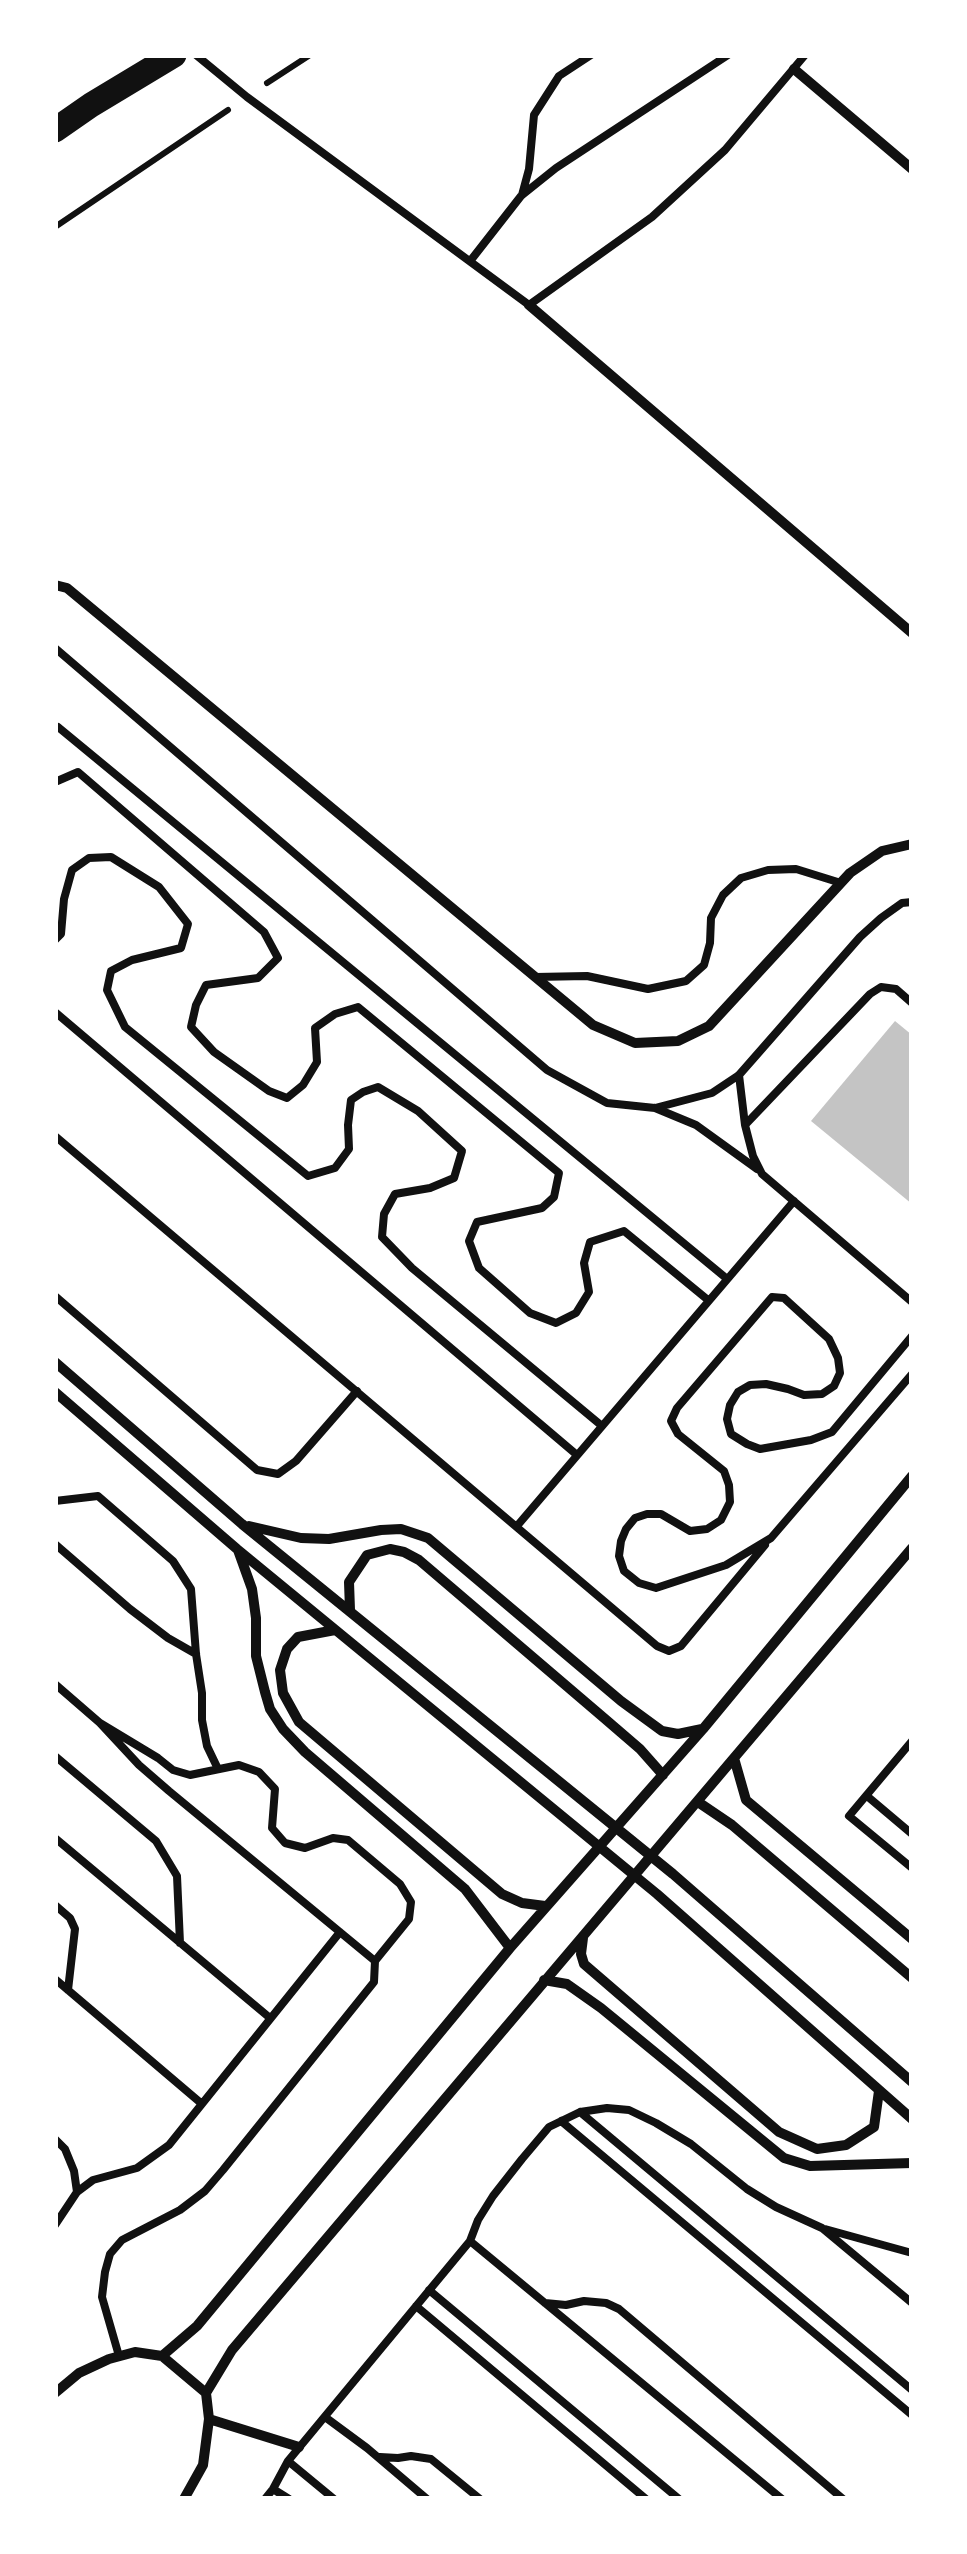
<!DOCTYPE html>
<html>
<head>
<meta charset="utf-8">
<style>
	body { margin:0 }
	#map { position:relative; width:967px; height:2554px; overflow:hidden; background:#fff; font-family:Raleway,sans-serif }
	canvas { display:block }
	.frame { position:absolute; inset:0; border:58px solid #fff; pointer-events:none }
</style>
</head>
<body>
<div id="map">
<canvas width="967" height="2554"></canvas>
<div class="frame"></div>
</div>
<script>
const g = document.querySelector('canvas').getContext('2d');
g.lineJoin = 'round';
function fillPath(path, color) {
  g.fillStyle = color;
  g.fill(path, 'evenodd');
}
function poly(rows) {
  const path = new Path2D();
  for (const r of rows) {
    path.moveTo(r[0], r[1]);
    for (let i = 2; i < r.length; i += 2) path.lineTo(r[i], r[i + 1]);
  }
  return path;
}
function trace(path, color, width, dash) {
  g.strokeStyle = color;
  g.lineWidth = width;
  g.lineCap = dash ? 'butt' : 'round';
  g.setLineDash(dash || []);
  g.stroke(path);
}
fillPath(poly([
	[895,1021,912,1035,912,1204,811,1121]
]), '#c4c4c4');
trace(poly([
	[267,83,310,55],
	[55,227,228,110]
]), '#111', 6);
trace(poly([
	[196,55,247,97,529,305,652,217,725,150,805,55],
	[522,195,529,169,534,115,559,76,591,55],
	[471,260,521,196,556,168,728,55],
	[55,648,547,1070,607,1103,655,1108,712,1093,739,1075,860,937,881,918,902,903,912,902],
	[58,727,726,1278],
	[55,782,78,772,264,932,278,958,258,978,206,985,196,1005,191,1027,214,1052,269,1091,287,1098,303,1085,317,1062,315,1028,335,1014,358,1007,559,1173,554,1197,542,1208,477,1222,469,1241,479,1268,530,1313,556,1323,576,1313,589,1292,584,1263,590,1242,624,1231,708,1300],
	[55,940,61,934,64,899,72,870,89,858,111,857,159,887,188,924,181,948,132,960,111,971,107,990,125,1027,308,1176,335,1168,349,1149,348,1125,351,1100,363,1092,378,1087,418,1111,462,1151,454,1178,430,1188,395,1194,384,1214,382,1237,412,1268,602,1426],
	[535,977,587,976,648,989,686,981,704,965,710,943,711,918,723,895,741,878,768,870,796,869,841,883],
	[912,1003,896,989,881,987,870,994,745,1125,753,1156,762,1174,912,1302],
	[55,1012,577,1455],
	[739,1075,745,1125],
	[655,1108,696,1125,757,1169],
	[55,1136,657,1646,669,1651,681,1646,765,1545],
	[55,1296,257,1470,278,1474,296,1461,357,1391],
	[912,1336,832,1432,811,1440,760,1449,747,1444,731,1434,727,1419,730,1405,738,1392,750,1385,766,1384,788,1389,804,1395,822,1394,834,1386,840,1373,838,1358,829,1339,784,1298,772,1297,677,1408,671,1421,678,1434,724,1471,729,1485,730,1502,721,1520,707,1529,690,1531,661,1514,647,1514,635,1518,626,1529,621,1541,619,1556,624,1571,639,1583,656,1588,726,1565,771,1538,912,1374],
	[55,1501,98,1496,173,1561,191,1589,196,1654,202,1693,202,1720,207,1746,218,1769],
	[517,1526,794,1201],
	[55,1544,130,1609,168,1638,196,1654],
	[55,1684,100,1723,139,1765,169,1791,375,1961,409,1919,411,1902,400,1884,348,1840,333,1838,305,1848,285,1843,272,1828,275,1789,259,1772,239,1765,190,1775,173,1770,158,1758,100,1723],
	[912,1741,849,1816,912,1868],
	[55,1756,156,1841,177,1876,180,1943],
	[867,1796,912,1834],
	[55,1838,270,2018],
	[55,1905,70,1918,75,1929,68,1990],
	[55,1979,202,2104],
	[580,2112,912,2390],
	[561,2121,912,2415],
	[55,2139,65,2149,74,2171,77,2192],
	[55,2225,77,2192,93,2180,137,2168,169,2145,340,1932],
	[825,2229,912,2253],
	[470,2241,782,2499],
	[429,2290,679,2499],
	[545,2303,566,2305,584,2301,606,2303,619,2309,843,2499],
	[416,2306,646,2499],
	[119,2356,102,2297,105,2272,110,2254,122,2240,180,2210,205,2191,223,2170,374,1982,375,1961],
	[325,2417,367,2448,427,2499],
	[380,2457,398,2458,411,2456,431,2459,480,2499],
	[288,2461,334,2499],
	[273,2489,289,2499],
	[265,2499,273,2489,288,2461,470,2241,478,2220,493,2196,522,2159,549,2127,580,2112,607,2108,629,2110,656,2123,691,2144,747,2189,776,2207,822,2228,912,2303]
]), '#111', 8);
trace(poly([
	[794,69,912,169],
	[529,305,912,633],
	[55,585,67,588,593,1025,635,1043,678,1041,709,1026,850,873,882,851,912,844],
	[55,1362,242,1524,673,1874,912,2082],
	[55,1392,237,1549,657,1894,912,2119],
	[249,1526,301,1538,329,1539,381,1530,401,1529,428,1538,621,1701,662,1731,678,1734,702,1729],
	[238,1550,252,1589,256,1618,256,1656,265,1692,270,1709,283,1729,305,1752,465,1889,510,1948],
	[350,1610,349,1582,367,1555,390,1549,404,1552,419,1560,604,1718,640,1749,663,1775],
	[335,1630,298,1637,287,1649,280,1670,283,1693,299,1722,502,1894,522,1903,545,1906],
	[734,1758,746,1800,912,1939],
	[698,1802,732,1825,912,1978],
	[583,1938,581,1954,584,1964,779,2132,817,2149,846,2145,874,2127,879,2091],
	[544,1980,567,1984,601,2008,784,2158,810,2166,912,2163],
	[162,2356,197,2326,510,1948,703,1729,912,1476],
	[55,2393,79,2373,109,2359,135,2352,162,2356,206,2393,209,2419,203,2465,184,2499],
	[206,2393,232,2350,912,1548],
	[209,2419,299,2447]
]), '#111', 10);
trace(poly([
	[55,130,91,105,174,55]
]), '#111', 25);
</script>
</body>
</html>
